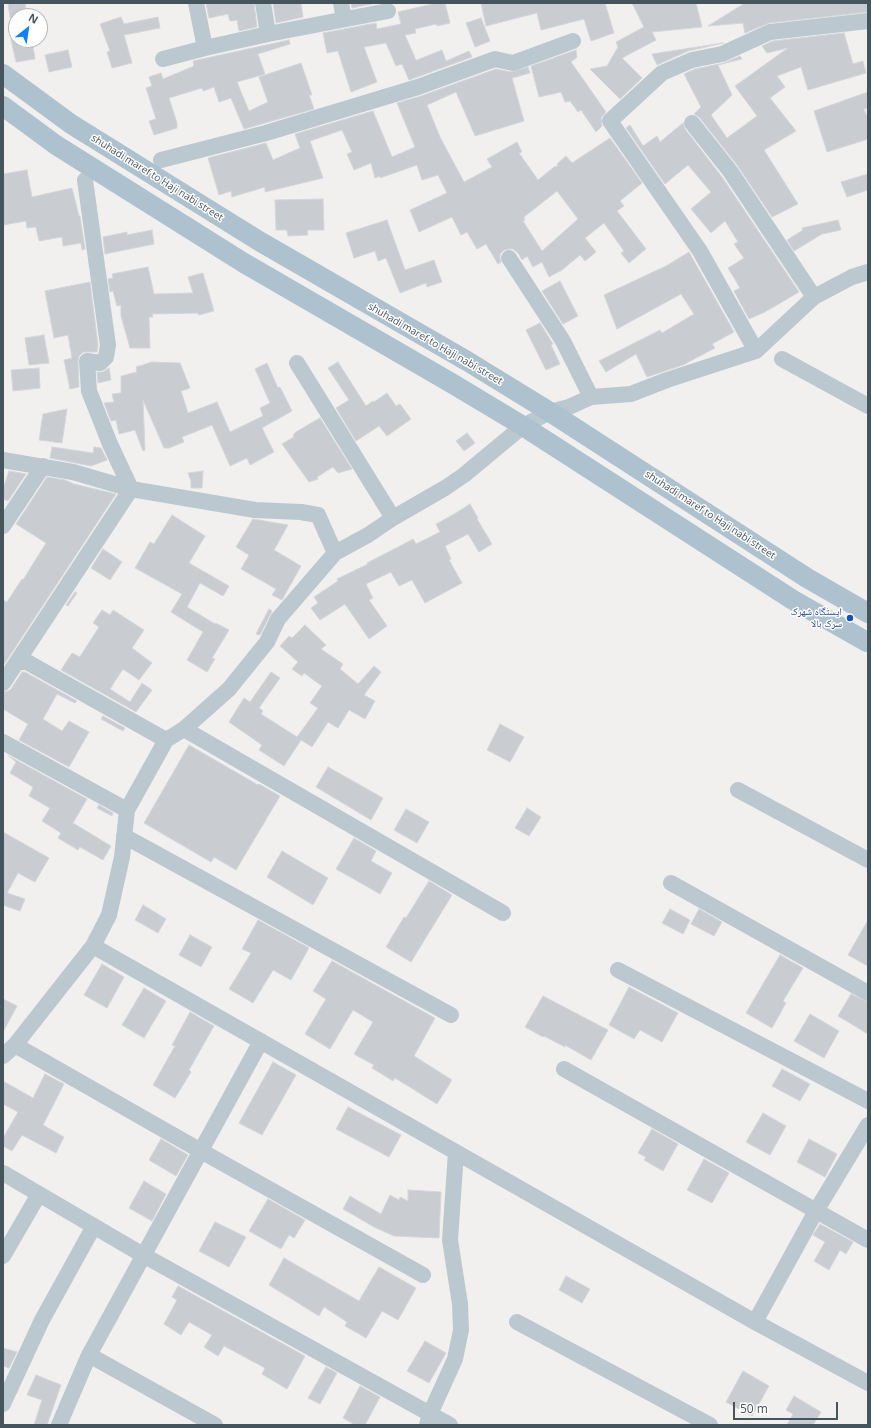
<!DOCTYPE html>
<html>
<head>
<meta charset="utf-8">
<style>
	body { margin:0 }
	#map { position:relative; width:871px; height:1428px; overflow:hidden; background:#f2efef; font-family:"Open Sans",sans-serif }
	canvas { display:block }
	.frame { position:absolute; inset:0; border:4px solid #46545d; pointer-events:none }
	.north { position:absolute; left:8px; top:8px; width:40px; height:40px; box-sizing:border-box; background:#fff; border:1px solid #b5bbbe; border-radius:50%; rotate:30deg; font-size:11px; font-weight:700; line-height:16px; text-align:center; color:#46545d }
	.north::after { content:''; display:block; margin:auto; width:14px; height:18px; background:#1182ea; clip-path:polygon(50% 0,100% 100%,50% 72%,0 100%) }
	.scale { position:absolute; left:733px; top:1402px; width:105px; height:18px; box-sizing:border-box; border:2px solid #46545d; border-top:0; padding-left:5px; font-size:12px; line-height:14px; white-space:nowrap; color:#46545d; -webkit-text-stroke:3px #fff; paint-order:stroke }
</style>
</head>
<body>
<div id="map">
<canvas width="871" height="1428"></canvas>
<div class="frame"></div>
<div class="north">N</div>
<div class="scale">50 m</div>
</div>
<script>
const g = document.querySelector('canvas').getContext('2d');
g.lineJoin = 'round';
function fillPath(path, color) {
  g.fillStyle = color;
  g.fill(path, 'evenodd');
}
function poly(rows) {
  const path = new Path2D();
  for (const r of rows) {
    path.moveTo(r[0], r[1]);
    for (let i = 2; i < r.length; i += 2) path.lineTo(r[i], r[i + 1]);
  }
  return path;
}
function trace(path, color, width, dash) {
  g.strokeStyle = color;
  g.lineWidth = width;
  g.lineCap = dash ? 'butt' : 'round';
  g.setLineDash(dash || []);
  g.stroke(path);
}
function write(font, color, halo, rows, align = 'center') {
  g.font = font + ' "Open Sans","Noto Naskh Arabic",sans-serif';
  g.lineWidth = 3;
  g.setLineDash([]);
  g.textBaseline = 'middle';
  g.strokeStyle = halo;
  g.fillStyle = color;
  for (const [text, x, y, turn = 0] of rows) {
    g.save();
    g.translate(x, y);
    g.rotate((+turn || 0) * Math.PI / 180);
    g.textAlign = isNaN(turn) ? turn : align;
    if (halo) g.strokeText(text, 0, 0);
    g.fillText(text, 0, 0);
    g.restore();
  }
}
const building = poly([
	[8,3,25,3,27,15,10,18,8,3],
	[206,3,254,3,257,27,239,31,237,20,230,21,228,14,209,18,206,3],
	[273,3,301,3,303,17,276,23,273,3],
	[351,3,372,3,372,4,352,8,351,3],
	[437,3,445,3,450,23,437,26,436,24,415,29,416,33,405,35,416,60,417,60,442,50,446,61,469,51,472,57,409,80,402,64,396,66,386,43,364,47,377,82,351,92,338,51,327,53,323,33,376,23,377,29,401,24,398,12,437,3],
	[481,3,605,3,614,33,591,41,584,19,541,30,537,13,486,26,481,3],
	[632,3,696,3,702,27,652,32,656,40,622,58,642,78,620,99,590,69,607,66,618,47,616,42,644,27,632,3],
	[745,3,868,3,868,12,769,23,745,33,743,23,708,26,745,3],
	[121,17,124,24,158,17,160,28,124,35,132,63,112,68,107,52,110,51,100,24,121,17],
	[481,18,490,41,475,47,466,23,481,18],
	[844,33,853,64,863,61,866,73,808,90,801,67,777,76,785,87,770,98,796,131,764,150,798,204,772,217,737,165,699,117,694,114,701,107,684,74,695,69,724,63,740,56,742,59,718,65,732,95,711,115,727,138,757,116,735,86,788,48,767,53,762,46,773,41,844,33],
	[11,40,32,40,35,59,16,62,11,40],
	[289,40,290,44,258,54,265,74,237,82,249,111,268,102,259,77,301,63,312,95,309,95,314,109,244,129,231,98,219,102,214,87,203,91,202,88,169,98,177,123,177,128,154,135,149,121,156,119,146,88,152,86,149,77,161,73,163,79,194,66,193,61,289,40],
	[723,43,688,51,657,65,652,54,723,43],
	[68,50,72,67,49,72,45,55,68,50],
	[576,50,577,57,571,62,606,112,601,118,602,126,596,132,581,110,578,112,570,101,565,102,561,92,539,97,531,66,576,50],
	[528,67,530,73,512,78,524,121,475,136,456,92,427,105,440,137,464,182,492,167,487,159,517,142,522,152,519,153,538,180,554,167,558,166,557,164,566,156,572,163,610,138,642,183,620,201,624,206,617,211,646,249,629,263,621,253,624,251,604,223,585,238,596,252,585,261,580,255,562,270,549,277,542,262,533,267,527,256,522,260,518,253,513,249,508,249,504,250,500,254,500,258,501,262,498,264,486,244,477,249,467,232,461,235,452,217,419,232,410,210,447,193,438,175,422,180,417,165,380,178,380,176,375,178,371,163,354,170,347,154,352,152,342,130,310,141,323,178,265,192,265,187,232,197,231,191,219,195,208,158,266,143,273,160,300,148,295,134,373,111,392,157,415,147,397,103,421,96,496,69,511,72,528,67],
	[557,191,578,219,542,251,523,221,525,220,524,217,557,191],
	[868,92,868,108,864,109,868,119,868,139,827,152,814,111,868,92],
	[683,123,685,129,722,177,799,292,765,312,749,319,734,291,740,288,728,268,744,258,734,244,738,242,725,221,711,233,691,209,711,192,688,165,665,184,626,128,630,125,643,146,657,136,660,142,683,123],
	[27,170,32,197,72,188,79,216,80,216,85,249,82,250,81,243,63,246,62,237,39,241,36,227,27,228,26,221,3,225,3,174,27,170],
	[868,174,868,190,847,197,841,182,868,174],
	[323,199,324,230,307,230,308,235,288,236,287,230,276,230,275,200,323,199],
	[387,220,405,270,434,260,442,282,427,287,426,283,400,293,386,258,378,261,375,251,354,258,346,233,387,220],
	[838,220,841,230,822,234,794,251,787,240,803,230,802,228,838,220],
	[152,230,154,244,105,254,103,237,127,232,127,235,152,230],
	[689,252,734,332,712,344,715,348,683,365,647,377,636,354,606,372,599,361,660,330,662,333,694,314,681,294,617,329,604,295,666,266,689,252],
	[148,267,154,294,193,293,188,277,203,273,214,311,199,315,198,313,152,314,153,317,149,317,150,348,130,348,121,316,121,305,117,306,113,291,110,292,108,279,113,278,112,274,148,267],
	[560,281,578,316,563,324,542,291,560,281],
	[90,282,98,345,97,352,83,352,79,356,78,362,79,387,70,389,64,360,72,358,68,335,54,338,45,291,90,282],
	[540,323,553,344,551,345,560,364,546,370,526,330,540,323],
	[44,335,49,363,29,365,25,338,44,335],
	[152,362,180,363,190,388,181,391,188,413,217,402,230,432,263,416,260,408,270,403,255,369,267,363,278,388,280,387,292,411,262,428,274,452,250,465,247,458,230,466,212,425,182,437,184,442,169,448,164,448,143,400,145,450,143,451,135,430,119,434,116,420,111,421,104,403,114,402,112,394,121,393,121,376,137,372,136,367,152,362],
	[338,362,366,406,373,401,374,402,387,393,396,406,400,404,411,419,387,436,379,426,356,441,336,408,349,400,328,368,338,362],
	[39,368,40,388,13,391,11,370,39,368],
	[109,368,111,380,98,383,97,372,103,372,109,368],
	[67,409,62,443,39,440,43,414,67,409],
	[320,418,352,469,338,473,333,467,317,477,318,479,309,482,282,444,294,437,293,435,296,432,320,418],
	[467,433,475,443,464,451,456,441,467,433],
	[52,447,93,453,94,447,101,448,107,460,91,466,50,458,52,447],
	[9,471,26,474,8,501,3,499,3,489,9,471],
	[203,471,202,488,191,488,191,481,188,473,203,471],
	[47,477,65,480,74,484,116,494,3,666,3,600,7,602,22,579,23,580,46,543,16,524,47,477],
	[470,504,478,518,477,519,492,544,479,552,468,534,445,546,451,559,449,560,462,583,425,603,412,580,399,586,391,572,366,584,373,598,369,600,387,626,369,639,345,604,320,620,311,608,318,603,314,597,338,581,337,579,368,564,367,563,400,546,413,539,416,544,440,532,436,524,456,513,470,504],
	[172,515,205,536,189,563,229,586,223,596,200,583,187,607,215,624,216,623,229,630,212,658,215,659,207,672,187,660,203,632,171,612,182,594,135,568,150,542,154,544,172,515],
	[253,519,288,525,274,550,301,566,282,600,272,595,276,589,241,569,249,555,236,547,253,519],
	[103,549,122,562,110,580,91,568,103,549],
	[75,592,77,593,68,606,66,605,75,592],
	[269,609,272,611,260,635,256,634,269,609],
	[102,610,110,615,113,610,144,630,132,648,152,663,139,680,123,669,110,689,130,702,142,683,152,690,136,712,61,670,72,653,80,657,81,655,99,627,93,623,102,610],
	[305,625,326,645,321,649,343,664,340,669,358,684,374,666,381,672,364,695,375,701,365,719,349,710,338,728,328,722,312,747,301,740,284,766,259,750,262,745,229,722,244,698,250,702,271,672,280,678,259,708,263,711,261,714,297,737,318,708,310,703,322,686,304,673,302,676,292,669,298,662,280,646,289,636,292,638,305,625],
	[22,672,25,672,77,701,75,703,57,694,43,719,62,731,69,721,89,732,69,767,19,740,28,724,3,709,3,692,8,691,11,689,22,672],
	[103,716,125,728,123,731,101,719,103,716],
	[500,724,524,737,510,762,487,750,500,724],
	[189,745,258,785,259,784,280,796,236,870,214,857,211,862,144,823,189,745],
	[9,756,87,799,73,823,111,846,103,860,80,847,78,850,58,838,61,833,42,821,50,808,29,796,33,787,10,773,16,762,9,756],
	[328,767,383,798,371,820,316,787,328,767],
	[99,805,113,813,112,816,97,808,99,805],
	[527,808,541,817,529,836,515,828,527,808],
	[406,809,429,822,417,843,394,830,406,809],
	[3,832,49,858,35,882,18,873,7,893,25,899,20,911,3,905,3,832],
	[354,838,376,851,371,861,392,873,380,894,336,869,354,838],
	[282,851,328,878,313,905,267,877,282,851],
	[429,881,452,895,411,962,386,947,404,917,406,918,429,881],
	[143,905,166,919,158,933,135,920,143,905],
	[670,909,690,920,683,934,662,923,670,909],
	[699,909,722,922,714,936,691,924,699,909],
	[258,920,309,948,291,980,273,970,253,1003,229,989,251,953,242,949,258,920],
	[868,920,868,966,848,955,868,920],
	[190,935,212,947,201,967,179,955,190,935],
	[780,955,803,968,783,1001,786,1003,772,1028,746,1013,780,955],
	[332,961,435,1018,414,1056,452,1080,437,1104,395,1078,393,1081,372,1068,374,1065,354,1054,373,1022,353,1010,330,1049,305,1034,326,999,313,991,332,961],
	[102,964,124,977,107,1008,84,995,102,964],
	[629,987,678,1013,662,1042,640,1030,634,1039,609,1025,629,987],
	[144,988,166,1001,144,1038,122,1025,144,988],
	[851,994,868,1002,868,1034,838,1016,851,994],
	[543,996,608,1030,591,1060,565,1045,565,1047,544,1036,543,1037,525,1027,543,996],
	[3,999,17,1006,3,1032,3,999],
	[190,1012,214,1026,189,1070,191,1072,175,1098,153,1085,175,1046,172,1045,190,1012],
	[810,1014,839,1031,824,1058,794,1041,810,1014],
	[273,1062,296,1075,262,1135,239,1123,273,1062],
	[782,1069,810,1084,800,1101,772,1086,782,1069],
	[45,1074,64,1084,43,1125,64,1137,56,1153,22,1135,12,1151,3,1146,3,1138,18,1112,3,1104,3,1081,33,1098,45,1074],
	[348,1107,401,1135,389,1157,336,1129,348,1107],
	[763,1113,786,1126,770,1155,746,1142,763,1113],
	[652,1129,678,1144,663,1171,644,1160,646,1157,638,1153,652,1129],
	[161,1139,188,1155,176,1176,149,1160,161,1139],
	[809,1139,837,1154,825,1177,797,1162,809,1139],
	[704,1159,729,1173,712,1203,687,1190,704,1159],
	[144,1181,166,1194,152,1221,129,1208,144,1181],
	[408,1190,441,1192,439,1238,394,1236,374,1227,343,1209,350,1196,381,1214,390,1195,399,1200,400,1197,408,1201,408,1190],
	[268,1199,305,1220,294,1238,289,1235,281,1249,249,1231,268,1199],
	[215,1222,246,1237,229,1267,199,1251,215,1222],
	[820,1224,853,1242,846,1254,840,1250,829,1270,814,1261,825,1242,813,1235,820,1224],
	[284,1258,359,1301,379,1267,416,1288,398,1320,382,1311,366,1338,345,1326,347,1322,324,1307,319,1316,269,1285,284,1258],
	[566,1276,590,1289,582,1303,559,1290,566,1276],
	[178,1286,305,1356,287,1389,262,1374,265,1368,224,1346,218,1356,204,1347,212,1335,189,1322,181,1335,164,1324,177,1300,172,1297,178,1286],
	[425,1341,446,1353,429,1383,407,1371,425,1341],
	[3,1348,17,1352,9,1368,3,1366,3,1348],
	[326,1367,337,1373,320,1404,308,1398,326,1367],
	[743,1371,769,1386,752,1416,726,1402,743,1371],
	[36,1375,61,1385,47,1425,34,1425,42,1400,27,1395,36,1375],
	[360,1386,380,1397,365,1425,355,1425,343,1418,360,1386],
	[794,1396,821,1412,813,1425,787,1425,793,1414,786,1410,794,1396]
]);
fillPath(building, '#c9cdd2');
trace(building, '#d3d6db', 1);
trace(poly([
	[196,3,205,48],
	[263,3,268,34],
	[341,3,344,19],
	[163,59,205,48,268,34,388,11],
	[692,123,730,171,814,297],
	[161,160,266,133,418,87,495,59,513,63,573,41],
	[509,258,563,341,591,397],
	[756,351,700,251,610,121,662,73,692,60,722,54,770,32,868,21],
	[782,359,868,406],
	[297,363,393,518],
	[3,460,73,472,131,489,255,510,301,512,318,515,335,553],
	[3,526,43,466],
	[17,662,27,662,166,740],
	[3,683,131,489,110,444,89,391,87,361,100,363,106,357,108,345,85,180],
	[184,729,503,913],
	[3,742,127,810],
	[738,790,868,860],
	[124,836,451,1015],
	[671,883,868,993],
	[93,946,755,1322,868,1383],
	[618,970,868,1101],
	[15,1045,201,1151,423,1275],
	[3,1056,15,1045,93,946,109,915,122,857,127,810,166,740,184,729,229,689,267,642,278,619,335,553,368,535,393,518,445,488,464,475,523,426,550,412,569,407,591,397,631,394,667,380,756,351,814,297,852,277,868,272],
	[564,1069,868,1240],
	[3,1173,143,1255,450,1425],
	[3,1256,39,1194],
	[517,1322,710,1425],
	[755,1322,816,1211,868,1125],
	[89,1355,215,1425],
	[3,1404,42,1320,94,1226],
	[59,1425,89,1355,261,1041],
	[427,1425,430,1414,455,1359,461,1330,460,1304,450,1240,456,1152]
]), '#bcc8cf', 16);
trace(poly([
	[3,74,71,124,259,241,467,361,550,412,807,578,868,613],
	[3,106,56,145,244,263,453,384,523,426,793,600,867,642]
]), '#aec1cf', 20);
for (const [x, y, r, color] of [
	[850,618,4,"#1a4fb4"]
]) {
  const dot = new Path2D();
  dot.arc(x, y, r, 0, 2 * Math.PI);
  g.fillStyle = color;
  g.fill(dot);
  trace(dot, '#fff', 1.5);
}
write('10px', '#46545d', '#fff', [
	["shuhadi maref to Haji nabi street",157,178,32],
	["shuhadi maref to Haji nabi street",435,344,30],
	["shuhadi maref to Haji nabi street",710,515,33]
]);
write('10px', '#164399', '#fff', [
	["ایستگاه شهرک",842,612],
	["سرک بالا",842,624]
], 'right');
</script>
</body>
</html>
